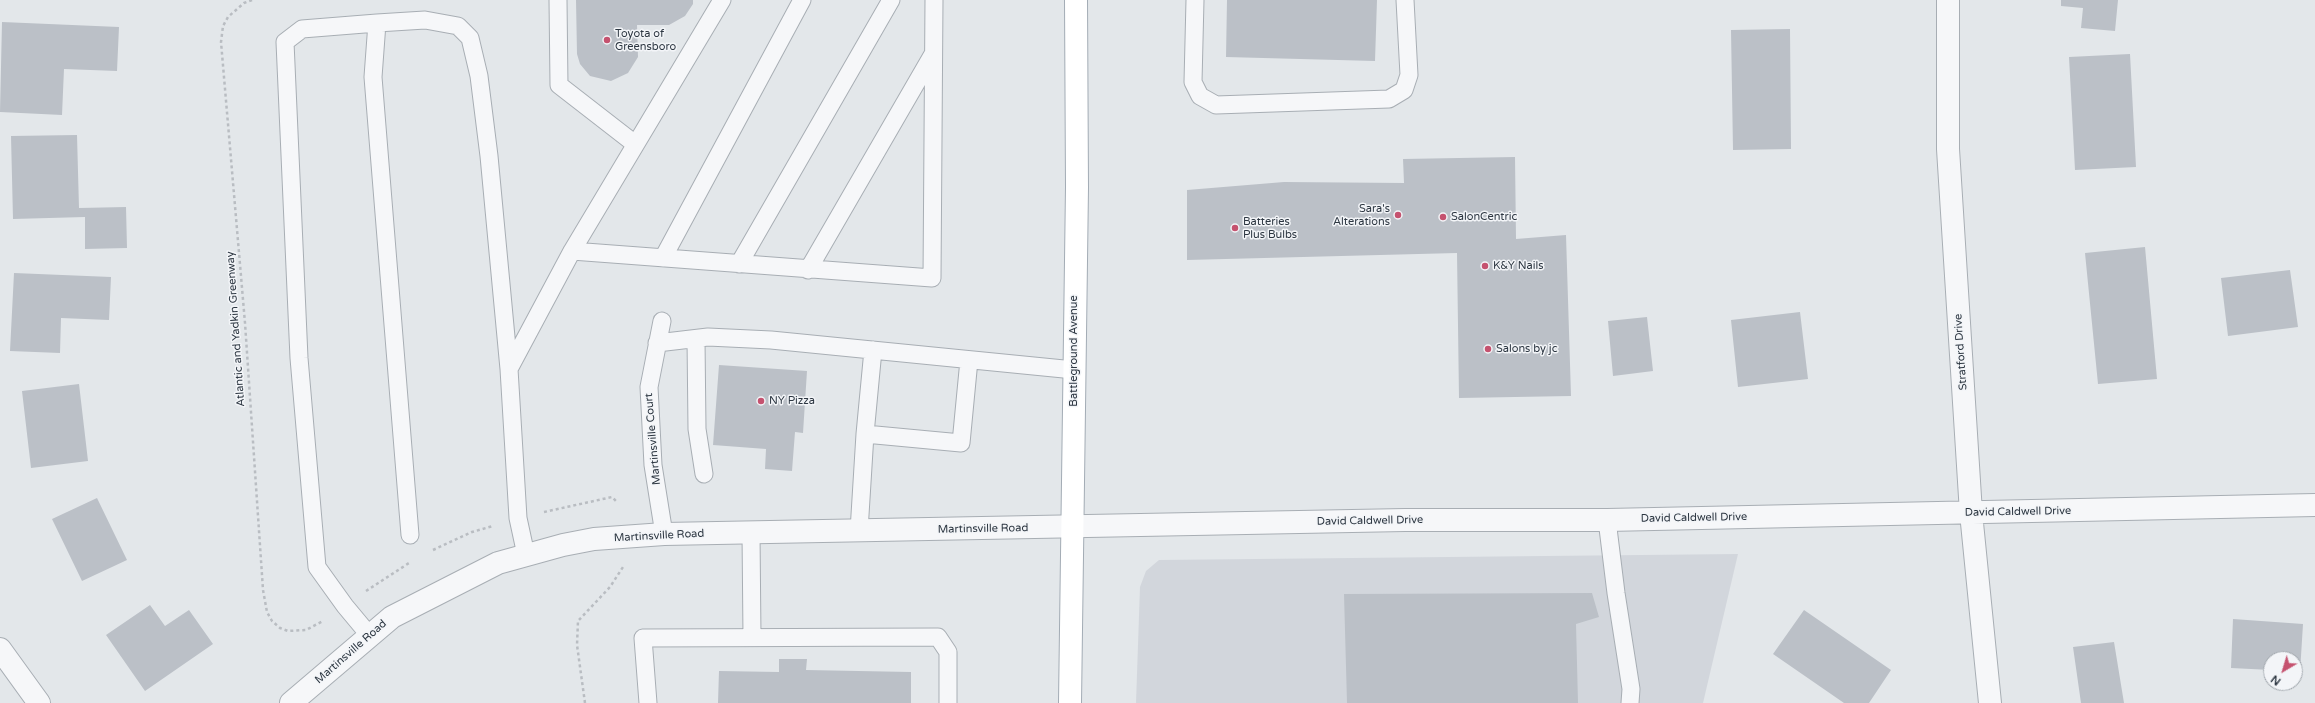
<!DOCTYPE html>
<html>
<head>
<meta charset="utf-8">
<style>
	body { margin:0 }
	#map { position:relative; width:2315px; height:703px; overflow:hidden; background:#e3e7ea; font-family:"Varela Round",sans-serif }
	canvas { display:block }
	.north { position:absolute; left:2263px; top:651px; width:40px; height:40px; box-sizing:border-box; background:#f3f5f8; border:1px solid #a3a9af; border-radius:50%; rotate:218deg; font-size:11px; font-weight:700; line-height:16px; text-align:center; color:#2c3641 }
	.north::after { content:''; display:block; margin:auto; width:14px; height:18px; background:#c5526f; clip-path:polygon(50% 0,100% 100%,50% 72%,0 100%) }
</style>
</head>
<body>
<div id="map">
<canvas width="2315" height="703"></canvas>
<div class="north">N</div>
</div>
<script>
const g = document.querySelector('canvas').getContext('2d');
g.lineJoin = 'round';
function fillPath(path, color) {
  g.fillStyle = color;
  g.fill(path, 'evenodd');
}
function poly(rows) {
  const path = new Path2D();
  for (const r of rows) {
    path.moveTo(r[0], r[1]);
    for (let i = 2; i < r.length; i += 2) path.lineTo(r[i], r[i + 1]);
  }
  return path;
}
function trace(path, color, width, dash) {
  g.strokeStyle = color;
  g.lineWidth = width;
  g.lineCap = dash ? 'butt' : 'round';
  g.setLineDash(dash || []);
  g.stroke(path);
}
function write(font, color, halo, rows, align = 'center') {
  g.font = font + ' "Varela Round",sans-serif';
  g.lineWidth = 3;
  g.setLineDash([]);
  g.textBaseline = 'middle';
  g.strokeStyle = halo;
  g.fillStyle = color;
  for (const [text, x, y, turn = 0] of rows) {
    g.save();
    g.translate(x, y);
    g.rotate((+turn || 0) * Math.PI / 180);
    g.textAlign = isNaN(turn) ? turn : align;
    if (halo) g.strokeText(text, 0, 0);
    g.fillText(text, 0, 0);
    g.restore();
  }
}
fillPath(poly([
	[1738,554,1703,703,1136,703,1140,587,1146,571,1159,560]
]), '#d2d6dc');
fillPath(poly([
	[576,0,693,0,693,4,685,16,669,25,637,25,638,57,628,73,611,81,590,76,580,64,577,54],
	[1227,0,1377,0,1375,61,1226,57],
	[2061,0,2118,0,2115,31,2081,28,2083,8,2061,6],
	[2,22,119,27,117,71,64,69,62,115,0,112],
	[1790,29,1791,149,1733,150,1731,30],
	[2130,54,2136,167,2075,170,2069,57],
	[77,135,79,208,126,207,127,248,85,249,85,217,13,219,11,136],
	[1515,157,1516,239,1566,235,1571,396,1459,398,1457,253,1187,260,1187,190,1284,182,1404,183,1403,159],
	[2145,247,2157,379,2098,384,2085,253],
	[2290,270,2298,327,2228,336,2221,278],
	[14,273,111,277,109,320,61,318,60,353,10,351],
	[1800,312,1808,379,1738,387,1731,320],
	[1647,317,1653,371,1613,376,1608,321],
	[719,365,807,371,803,433,795,432,792,471,765,469,766,449,713,445],
	[79,384,88,461,31,468,22,391],
	[97,498,127,560,82,581,52,519],
	[1592,593,1599,617,1576,624,1578,703,1347,703,1344,594],
	[150,605,165,626,189,610,213,644,145,691,106,635],
	[1804,610,1891,670,1869,703,1844,703,1773,654],
	[2233,619,2303,624,2300,672,2295,672,2295,659,2271,659,2271,670,2231,668],
	[2114,642,2124,703,2081,703,2073,647],
	[779,659,807,659,806,670,911,672,911,703,718,703,719,671,779,672]
]), '#bbc0c7');
const service = poly([
	[558,0,559,85,635,144],
	[1195,0,1193,82,1200,96,1216,105,1389,99,1404,90,1409,75,1405,0],
	[572,251,932,278,934,0],
	[663,258,802,0],
	[739,264,891,0],
	[808,270,933,54],
	[662,321,649,387,653,465,664,534],
	[696,339,697,429,704,474],
	[657,343,708,337,771,340,1074,370],
	[509,369,572,251,722,0],
	[865,434,873,350],
	[1607,520,1616,593,1631,689,1630,703],
	[859,531,865,434,961,443,969,360],
	[751,533,752,637],
	[410,535,373,77,377,23,425,20,458,26,470,38,479,76,489,156,509,369,518,518,526,555],
	[370,636,345,606,317,567,299,358,285,42,302,29,377,23],
	[648,703,643,638,938,637,948,652,948,703]
]);
const minor = poly([
	[1948,0,1948,149,1971,513,1990,703],
	[0,649,39,703],
	[291,703,392,617,498,563,563,545,594,539,664,534,1405,520,1607,520,2315,505]
]);
const primary = poly([
	[1070,703,1077,187,1076,0]
]);
trace(service, '#a8aeb4', 19);
trace(minor, '#a8aeb4', 24);
trace(primary, '#a3acb5', 24);
trace(poly([
	[252,0,244,3,228,17,223,26,221,42,245,323,263,590,267,612,272,621,280,628,288,631,306,630,323,621],
	[544,512,612,497,617,502],
	[433,550,472,532,493,526],
	[366,591,409,563],
	[585,703,577,645,578,621,610,587,623,567]
]), '#b9bdc2', 2.5, [3, 3]);
trace(service, '#f6f7f9', 17);
trace(minor, '#f6f7f9', 22);
trace(primary, '#fff', 22);
for (const [x, y, r, color] of [
	[607,40,4,"#c5526f"],
	[1398,215,4,"#c5526f"],
	[1443,217,4,"#c5526f"],
	[1235,228,4,"#c5526f"],
	[1485,266,4,"#c5526f"],
	[1488,349,4,"#c5526f"],
	[761,401,4,"#c5526f"]
]) {
  const dot = new Path2D();
  dot.arc(x, y, r, 0, 2 * Math.PI);
  g.fillStyle = color;
  g.fill(dot);
  trace(dot, '#f3f5f8', 1.5);
}
write('11px', '#2c3641', '#f3f5f8', [
	["Toyota of",615,34],
	["Greensboro",615,47],
	["Sara's",1390,209,"right"],
	["Alterations",1390,222,"right"],
	["SalonCentric",1451,217],
	["Batteries",1243,222],
	["Plus Bulbs",1243,235],
	["K&Y Nails",1493,266],
	["Salons by jc",1496,349],
	["NY Pizza",769,401]
], 'left');
write('11px', '#2c3641', '#f3f5f8', [
	["Atlantic and Yadkin Greenway",236,329,-94],
	["Battleground Avenue",1074,351,-90],
	["Stratford Drive",1961,352,-94],
	["Martinsville Court",653,439,-95],
	["David Caldwell Drive",2018,512,-1],
	["David Caldwell Drive",1694,518,-1],
	["David Caldwell Drive",1370,521,-1],
	["Martinsville Road",983,529,-1],
	["Martinsville Road",659,536,-3],
	["Martinsville Road",351,652,-41]
]);
</script>
</body>
</html>
